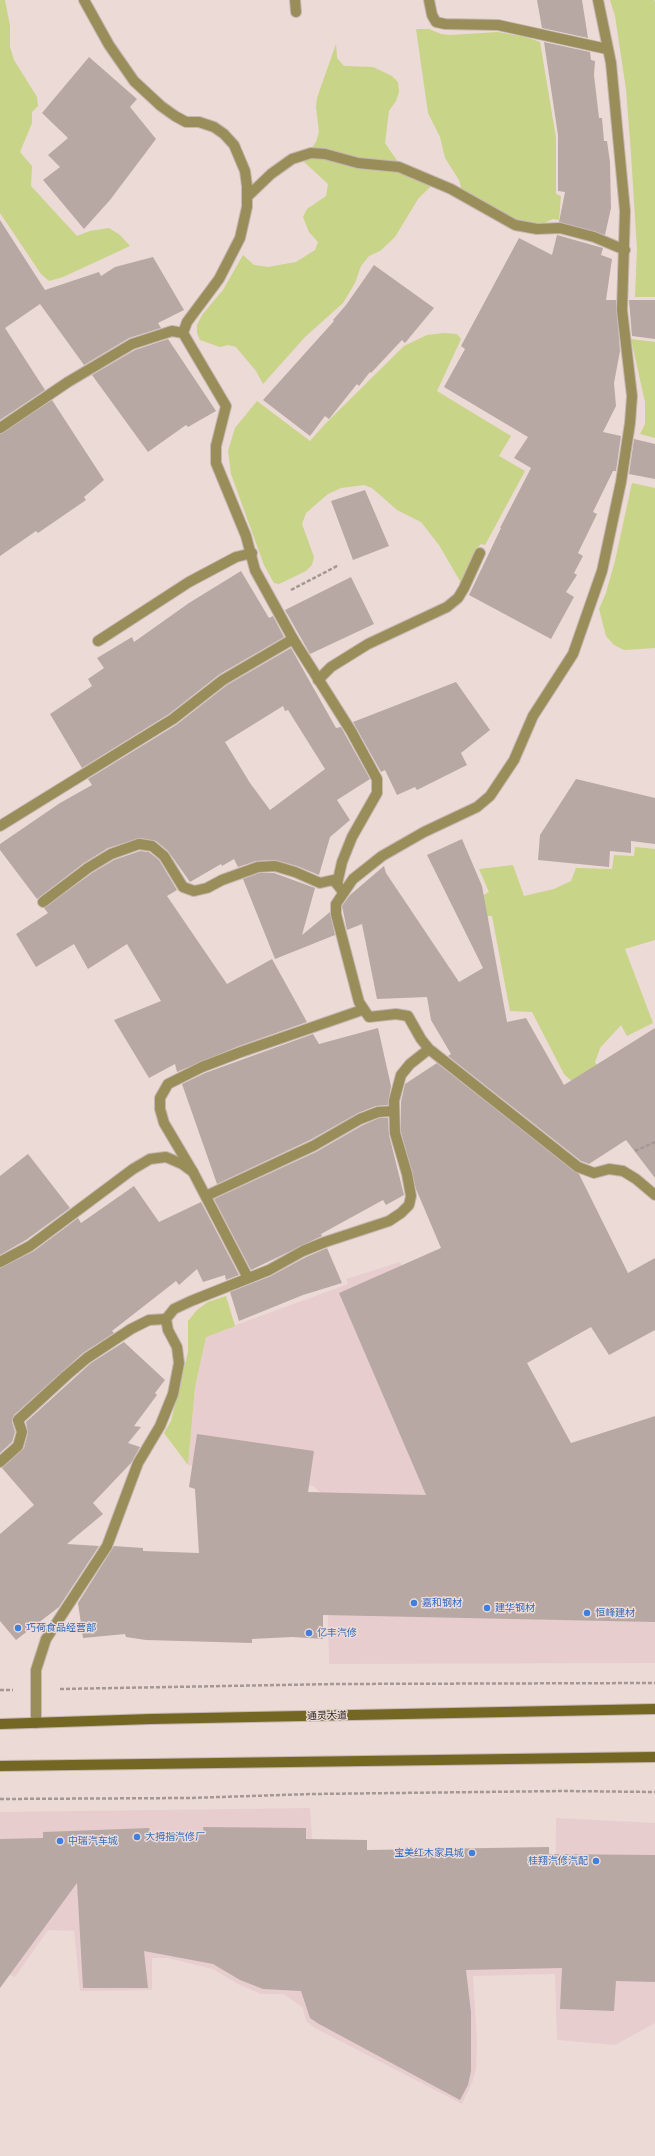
<!DOCTYPE html>
<html>
<head>
<meta charset="utf-8">
<style>
	body { margin:0 }
	canvas { display:block; background:#ebdad5 }
</style>
</head>
<body>
<canvas width="655" height="2156"></canvas>
<script>
const g = document.querySelector('canvas').getContext('2d');
g.lineJoin = 'round';
function fillPath(path, color) {
  g.fillStyle = color;
  g.fill(path, 'evenodd');
}
function poly(rows) {
  const path = new Path2D();
  for (const r of rows) {
    path.moveTo(r[0], r[1]);
    for (let i = 2; i < r.length; i += 2) path.lineTo(r[i], r[i + 1]);
  }
  return path;
}
function trace(path, color, width, dash) {
  g.strokeStyle = color;
  g.lineWidth = width;
  g.lineCap = dash ? 'butt' : 'round';
  g.setLineDash(dash || []);
  g.stroke(path);
}
function write(font, color, halo, rows, align = 'center') {
  g.font = font + ' "Noto Sans","Noto Sans SC",sans-serif';
  g.lineWidth = 3;
  g.setLineDash([]);
  g.textBaseline = 'middle';
  g.strokeStyle = halo;
  g.fillStyle = color;
  for (const [text, x, y, turn = 0] of rows) {
    g.save();
    g.translate(x, y);
    g.rotate((+turn || 0) * Math.PI / 180);
    g.textAlign = isNaN(turn) ? turn : align;
    if (halo) g.strokeText(text, 0, 0);
    g.fillText(text, 0, 0);
    g.restore();
  }
}
fillPath(poly([
	[400,1262,490,1471,655,1491,655,1663,329,1664,326,1501,322,1494,313,1486,188,1465,195,1387,206,1336,348,1284,346,1279],
	[310,1808,316,1895,555,1929,556,1818,655,1823,655,2023,615,2045,557,2040,555,1974,473,1976,477,2042,476,2069,472,2083,462,2104,315,2028,306,2021,303,2008,284,1994,261,1994,238,1984,213,1969,168,1958,152,1958,152,1990,80,1991,74,1931,48,1930,15,1977,0,1972,0,1812]
]), '#e8cdcf');
fillPath(poly([
	[0,0,5,0,10,26,10,47,14,60,37,97,38,106,32,112,32,123,20,152,32,166,31,186,77,236,90,231,109,228,120,235,130,246,63,277,49,281,41,274,0,213],
	[610,0,654,0,655,2,655,297,635,297,637,249,631,154,626,89,615,16],
	[416,29,429,29,441,34,450,35,498,32,526,37,540,42,556,138,556,194,561,196,559,220,553,219,540,225,518,222,462,191,459,180,445,158,440,137,428,113],
	[336,44,337,58,344,66,373,67,392,76,398,82,399,92,396,101,389,111,385,143,398,162,373,162,311,149,316,142,319,132,316,107,317,98],
	[318,157,365,169,397,170,431,186,418,199,395,237,380,251,369,256,361,266,355,283,343,303,305,337,263,384,256,371,236,347,228,345,220,347,200,340,197,333,197,325,202,315,223,290,243,255,254,265,268,267,296,262,315,250,318,242,309,232,303,217,307,209,326,196,328,184,302,160],
	[444,333,457,334,461,339,437,391,511,436,499,456,525,471,485,545,481,544,476,549,459,587,460,581,439,545,421,522,397,510,372,488,364,485,341,488,328,494,306,513,302,524,314,557,312,565,306,571,279,584,274,583,264,565,231,474,228,451,235,428,257,401,310,441,325,424,404,346,427,335],
	[631,339,655,342,655,438,640,434,645,424,645,402],
	[632,483,655,488,655,648,624,650,614,645,606,636,599,609,606,593,615,561],
	[635,847,655,849,655,940,625,949,653,1023,627,1036,621,1025,600,1048,595,1062,601,1075,580,1089,564,1074,532,1012,510,1011,492,916,479,916,472,901,489,892,479,869,513,865,524,896,554,889,571,881,576,868,612,869,614,855,634,856],
	[226,1296,235,1326,206,1337,195,1387,188,1465,164,1433,171,1421,188,1352,188,1321,197,1310,208,1302]
]), '#c8d487');
fillPath(poly([
	[537,0,582,0,588,38,542,28],
	[544,42,590,52,591,60,595,61,594,75,599,118,602,118,604,141,607,141,610,162,611,208,605,235,559,222,565,192,558,191,558,135],
	[89,57,137,99,130,107,156,139,110,200,84,229,43,180,60,167,48,155,68,138,42,113],
	[0,220,45,290,99,272,101,276,115,267,153,257,184,310,158,323,161,328,129,338,84,365,40,304,5,328,45,390,0,420],
	[557,235,603,248,601,255,612,259,606,300,616,300,620,351,614,383,616,406,603,432,621,436,616,471,613,471,593,512,597,514,578,553,583,556,574,573,577,575,566,592,574,597,551,639,469,595,501,528,500,528,531,468,514,458,528,437,444,387,465,349,461,346,519,238,552,255],
	[374,265,434,308,405,343,402,340,371,373,370,372,359,386,357,384,329,419,325,416,310,436,263,400,334,321,333,320,346,305],
	[629,300,655,300,655,339,632,336],
	[168,339,216,411,188,427,186,425,148,452,92,375,135,350],
	[52,400,104,480,84,497,86,500,38,533,36,531,0,556,0,434],
	[634,439,655,444,655,479,629,474],
	[365,490,389,546,353,560,331,501],
	[241,571,269,618,273,616,284,637,220,674,169,714,82,768,50,714,92,686,88,679,104,668,97,658,132,637,134,642,189,603],
	[351,577,374,624,310,654,285,610],
	[291,648,336,728,341,727,370,779,337,800,350,820,330,837,319,875,297,866,275,860,256,861,238,867,234,859,222,866,221,864,190,882,168,851,156,841,140,838,108,848,84,863,37,899,0,850,0,844,60,803,92,785,88,779,176,725,227,685],
	[283,706,285,711,288,710,325,769,270,810,250,783,225,742],
	[456,682,490,730,461,753,467,765,417,790,415,787,397,795,385,770,381,772,353,722],
	[576,779,655,798,655,844,631,841,631,853,610,851,609,867,538,860,540,835],
	[462,839,482,886,507,1022,526,1018,564,1085,655,1028,655,1178,626,1140,589,1164,581,1161,448,1056,451,1054,431,1020,427,997,377,999,362,924,347,930,342,906,350,895,384,866,386,873,459,982,483,968,427,855],
	[140,851,149,852,159,860,177,890,167,896,227,984,272,959,307,1022,239,1046,177,1072,175,1064,149,1078,114,1020,161,1001,127,944,88,969,74,944,36,967,16,934,48,913,44,908,92,873,114,860],
	[259,873,274,873,315,888,302,935,330,912,335,935,275,959,243,879],
	[378,1028,391,1086,388,1105,376,1106,358,1113,310,1140,217,1184,182,1084,205,1073,313,1034,319,1044],
	[437,1063,579,1174,628,1273,655,1258,655,1330,609,1355,591,1327,527,1363,571,1443,655,1416,655,1622,323,1615,323,1639,292,1637,252,1639,252,1643,146,1640,126,1637,125,1634,83,1638,78,1603,114,1546,143,1548,143,1551,199,1553,195,1489,189,1487,197,1434,314,1451,308,1492,426,1495,339,1293,441,1248,416,1189,401,1132,401,1102,405,1084],
	[379,1118,388,1118,389,1135,404,1195,386,1205,383,1200,321,1234,322,1236,251,1270,214,1199,316,1152,363,1125],
	[28,1154,70,1208,26,1240,0,1255,0,1176],
	[134,1186,159,1222,201,1202,239,1275,226,1280,225,1275,203,1282,197,1269,179,1285,176,1281,112,1331,114,1333,83,1353,14,1415,12,1422,15,1432,12,1442,0,1453,0,1268,34,1251,78,1218,81,1223],
	[327,1248,342,1283,303,1295,239,1321,230,1292,271,1276,306,1257],
	[124,1342,165,1380,155,1393,157,1395,134,1426,141,1427,128,1443,140,1447,131,1463,93,1503,103,1514,67,1544,99,1546,59,1607,16,1640,0,1621,0,1534,34,1505,2,1468,24,1448,28,1433,26,1422,91,1363],
	[203,1827,306,1828,306,1839,367,1840,367,1850,549,1847,549,1854,655,1855,655,1982,616,1981,614,2011,560,2009,562,1968,466,1970,471,2012,471,2071,468,2085,460,2100,319,2024,310,2018,301,1991,263,1989,240,1980,213,1964,144,1951,148,1988,83,1988,77,1883,0,1988,0,1839,43,1838,43,1832,149,1828,151,1834,204,1834]
]), '#b8a8a3');
const service = poly([
	[295,0,296,12],
	[429,0,432,15,436,22,445,24,498,25,607,49],
	[248,196,271,174,292,159,311,153,325,154,358,163,399,167,451,189,515,225,537,229,560,228,594,237,625,250],
	[98,641,189,582,236,557,252,553],
	[318,680,331,667,368,644,447,607,458,598,464,588,480,553],
	[0,826,173,719,223,680,293,639],
	[43,902,88,868,111,854,139,844,152,846,164,856,183,887,194,891,207,888,222,880,258,867,275,866,295,872,320,883,333,880,337,884],
	[193,1172,164,1123,160,1109,160,1098,168,1084,202,1067,241,1052,362,1010],
	[206,1196,313,1146,360,1119,378,1112,394,1111],
	[0,1462,18,1446,22,1432,18,1420,67,1375,87,1358,131,1329,149,1320,166,1319]
]);
const minor = poly([
	[84,0,109,45,134,81,161,106,175,116,186,122,199,122,214,127,224,134,234,145,245,171,247,186,247,207,240,238,219,279,187,322,183,333,226,406,216,446,216,463,246,536,255,570,293,639,351,731,377,779,377,793,352,837,342,862,337,884,343,892],
	[598,0,611,63,625,211,622,310,632,396,630,423,621,482,602,571,573,654,533,716,514,760,490,796,477,807,424,832,382,856,353,879,336,904,336,914,359,1002,369,1017,396,1014,408,1016,421,1039,429,1049,578,1167,594,1173,609,1169,623,1171,636,1179,655,1195],
	[0,428,68,382,132,344,172,331,183,333],
	[0,1262,30,1246,133,1169,150,1159,166,1157,182,1164,193,1172,248,1278],
	[36,1723,36,1670,46,1639,107,1546,138,1463,160,1426,173,1394,179,1363,177,1347,168,1330,166,1319,174,1309,191,1301,269,1270,303,1251,325,1242,389,1221,401,1213,409,1205,411,1196,407,1174,395,1133,394,1101,401,1075,410,1064,429,1049]
]);
const secondary = poly([
	[0,1724,151,1719,655,1709],
	[0,1766,655,1757]
]);
trace(service, '#c6b7b3', 12);
trace(minor, '#c6b7b3', 12);
trace(secondary, '#c6b7b3', 12);
trace(poly([
	[291,590,339,565],
	[635,1151,655,1142],
	[60,1689,335,1684,655,1683],
	[0,1690,13,1690],
	[0,1799,189,1798,312,1794,564,1791,655,1792]
]), '#a59894', 2.5, [4, 2]);
trace(service, '#998e59', 10);
trace(minor, '#998e59', 10);
trace(secondary, '#746723', 10);
for (const [x, y, r, color] of [
	[414,1603,4,"#3f7fe0"],
	[487,1608,4,"#3f7fe0"],
	[587,1613,4,"#3f7fe0"],
	[18,1628,4,"#3f7fe0"],
	[309,1633,4,"#3f7fe0"],
	[137,1837,4,"#3f7fe0"],
	[60,1841,4,"#3f7fe0"],
	[472,1853,4,"#3f7fe0"],
	[596,1861,4,"#3f7fe0"]
]) {
  const dot = new Path2D();
  dot.arc(x, y, r, 0, 2 * Math.PI);
  g.fillStyle = color;
  g.fill(dot);
  trace(dot, '#ebdad5', 1.5);
}
write('10px', '#366cbe', '#ebdad5', [
	["嘉和钢材",422,1603],
	["建华钢材",495,1608],
	["恒峰建材",595,1613],
	["巧荷食品经营部",26,1628],
	["亿丰汽修",317,1633],
	["大拇指汽修厂",145,1837],
	["中瑞汽车城",68,1841],
	["宝美红木家具城",464,1853,"right"],
	["桂翔汽修汽配",588,1861,"right"]
], 'left');
write('10px', '#1f1917', '#ebdad5', [
	["通灵大道",327,1716,-1]
]);
</script>
</body>
</html>
